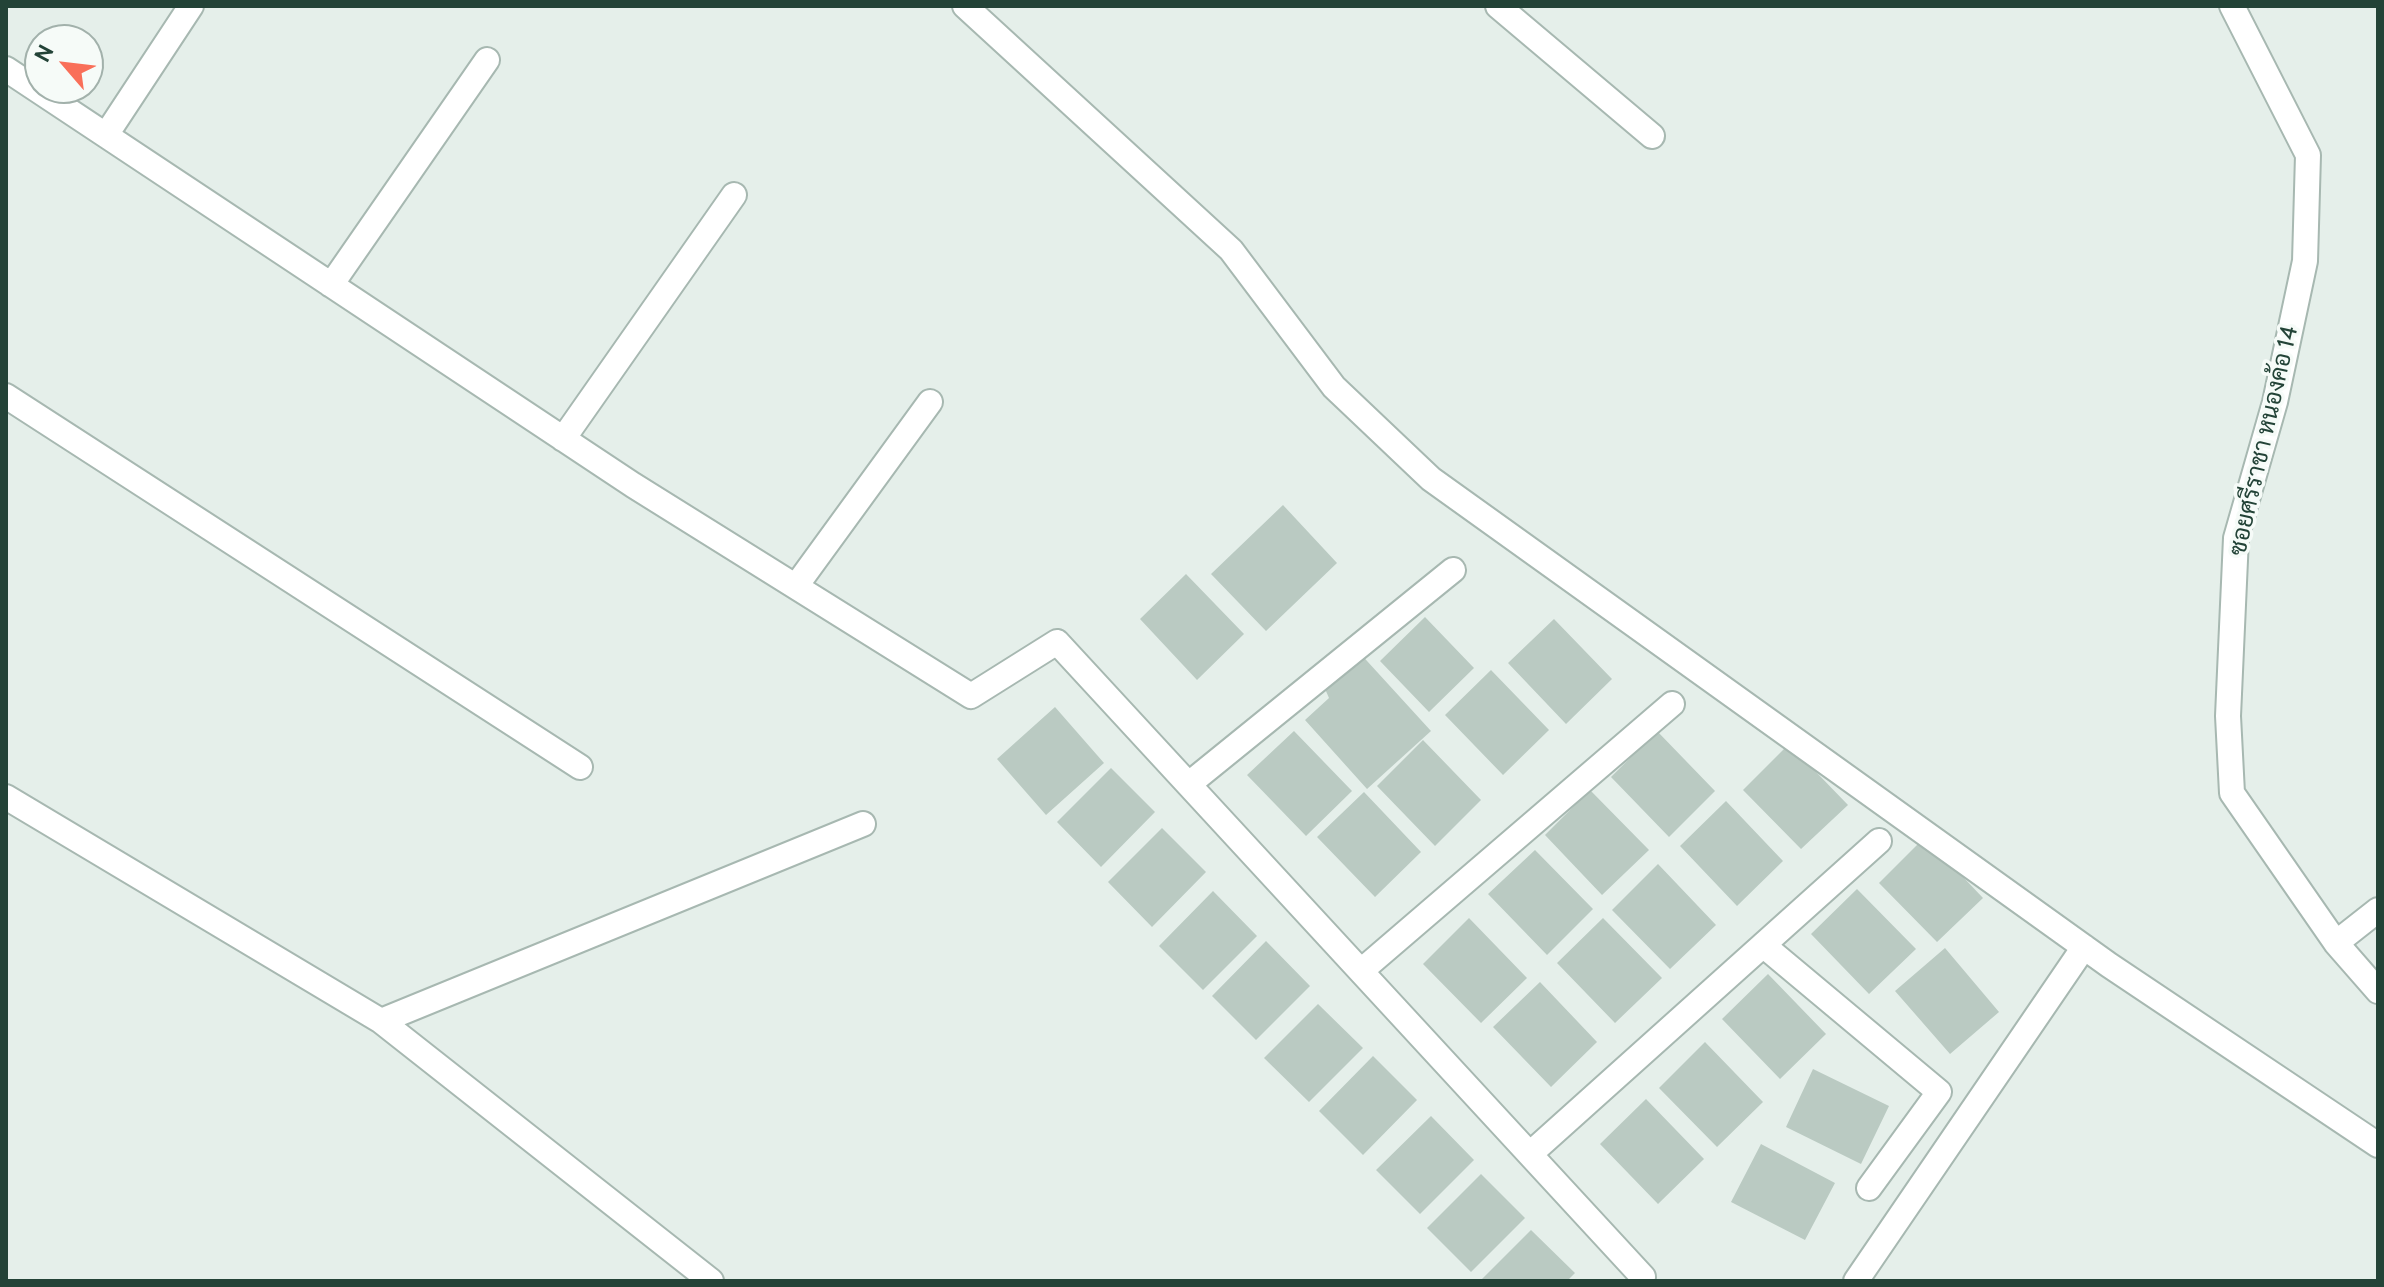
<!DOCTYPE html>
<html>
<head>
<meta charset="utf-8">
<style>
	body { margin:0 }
	#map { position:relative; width:2384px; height:1287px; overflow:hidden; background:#e5efea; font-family:Cabin,sans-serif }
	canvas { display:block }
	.frame { position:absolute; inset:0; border:8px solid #234337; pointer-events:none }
	.north { position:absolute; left:24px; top:24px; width:80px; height:80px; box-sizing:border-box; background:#f6fbf8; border:2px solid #a2b1ab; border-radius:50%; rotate:298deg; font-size:22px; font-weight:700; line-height:32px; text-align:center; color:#234337 }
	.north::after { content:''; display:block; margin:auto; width:28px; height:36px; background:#f96f59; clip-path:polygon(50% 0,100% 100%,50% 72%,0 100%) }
</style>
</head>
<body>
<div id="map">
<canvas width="2384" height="1287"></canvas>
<div class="frame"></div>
<div class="north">N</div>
</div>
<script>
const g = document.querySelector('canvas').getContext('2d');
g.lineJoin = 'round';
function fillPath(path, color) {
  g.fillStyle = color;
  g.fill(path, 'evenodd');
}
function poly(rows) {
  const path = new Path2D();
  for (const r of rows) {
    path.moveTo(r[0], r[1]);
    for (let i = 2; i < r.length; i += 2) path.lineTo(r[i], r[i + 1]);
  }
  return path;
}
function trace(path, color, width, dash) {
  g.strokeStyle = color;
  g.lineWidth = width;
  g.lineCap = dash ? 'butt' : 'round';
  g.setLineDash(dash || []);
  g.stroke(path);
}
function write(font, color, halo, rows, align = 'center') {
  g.font = font + ' Cabin,Sarabun,sans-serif';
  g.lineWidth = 7;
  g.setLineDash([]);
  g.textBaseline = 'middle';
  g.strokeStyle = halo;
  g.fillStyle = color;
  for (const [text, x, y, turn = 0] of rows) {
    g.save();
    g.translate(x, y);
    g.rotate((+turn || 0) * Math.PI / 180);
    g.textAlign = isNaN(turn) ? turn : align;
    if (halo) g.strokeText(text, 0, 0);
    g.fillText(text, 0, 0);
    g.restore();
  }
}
fillPath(poly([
	[1283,505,1337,563,1266,631,1211,574],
	[1186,574,1244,634,1197,680,1140,619],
	[1425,617,1474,668,1429,712,1380,661],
	[1554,619,1612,679,1566,724,1508,663],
	[1357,650,1431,731,1367,789,1305,720,1329,698,1322,682],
	[1491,670,1549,730,1503,775,1445,715],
	[1055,707,1104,763,1046,815,997,759],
	[1294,731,1352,791,1306,836,1247,775],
	[1657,731,1715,791,1669,837,1611,777],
	[1423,740,1481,800,1435,846,1377,786],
	[1789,744,1848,805,1801,849,1743,790],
	[1111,768,1155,812,1101,867,1057,822],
	[1590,790,1649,850,1602,895,1545,835],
	[1364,792,1421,852,1375,897,1317,837],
	[1726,801,1783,861,1737,906,1680,846],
	[1162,828,1206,872,1152,927,1108,882],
	[1925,837,1983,898,1937,942,1879,883],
	[1535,850,1593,909,1547,955,1488,894],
	[1658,864,1716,925,1670,969,1612,910],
	[1857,889,1916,949,1869,994,1811,934],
	[1213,891,1257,936,1203,990,1159,946],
	[1469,918,1527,978,1481,1023,1423,964],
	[1603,918,1662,978,1615,1023,1557,963],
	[1266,941,1310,986,1256,1040,1212,996],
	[1945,948,1999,1012,1950,1054,1895,991],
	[1768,974,1826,1034,1780,1079,1722,1019],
	[1540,982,1597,1042,1551,1087,1493,1027],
	[1318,1004,1363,1048,1309,1102,1264,1058],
	[1705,1042,1763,1102,1717,1147,1659,1088],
	[1373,1056,1417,1100,1363,1155,1319,1111],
	[1813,1069,1889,1106,1861,1164,1786,1127],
	[1646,1099,1704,1159,1658,1204,1600,1144],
	[1431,1116,1474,1160,1420,1214,1376,1170],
	[1761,1144,1835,1183,1805,1240,1731,1202],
	[1481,1174,1525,1218,1471,1272,1427,1228],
	[1531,1230,1575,1273,1567,1281,1480,1281]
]), '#bacac2');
const minor = poly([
	[965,6,1231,250,1334,387,1431,479,2109,965,2378,1145],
	[1498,6,1652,136],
	[2232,6,2308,155,2305,261,2275,402,2236,538,2228,716,2232,793,2336,943,2378,991],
	[6,69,633,485,971,696,1057,642,1643,1277],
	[106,135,191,6],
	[331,285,487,60],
	[6,396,580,767],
	[563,439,734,195],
	[796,586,930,402],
	[1189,784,1453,570],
	[6,797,381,1021,711,1281],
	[2336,943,2378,910],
	[1763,945,1939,1092,1869,1188],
	[1361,971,1672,704],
	[381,1021,863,824],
	[1530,1154,1879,841],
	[1856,1281,2084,947]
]);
trace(minor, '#a7b8b1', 28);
trace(minor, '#fff', 24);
write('24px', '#234337', '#f6fbf8', [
	["ซอยศรีราชา หนองค้อ 14",2264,441,-77]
]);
</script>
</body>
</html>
